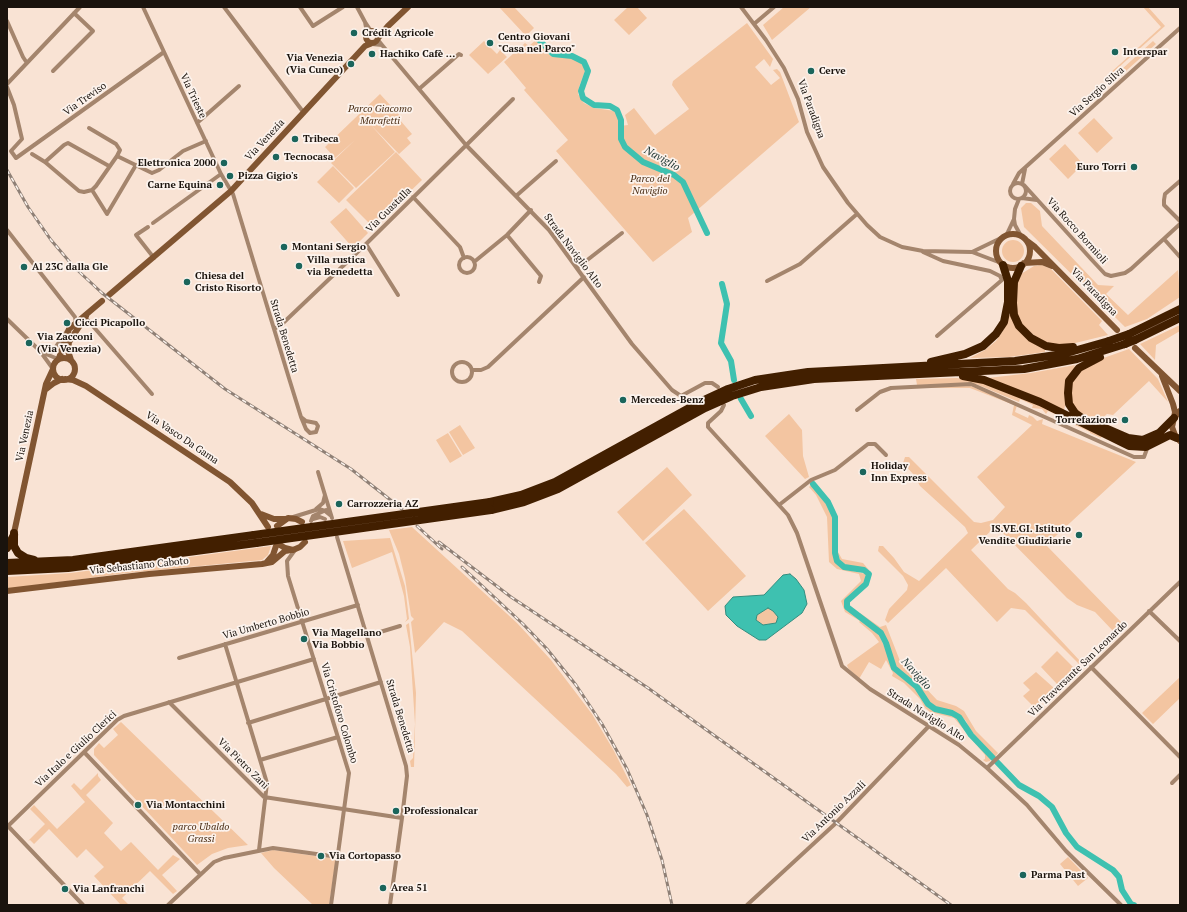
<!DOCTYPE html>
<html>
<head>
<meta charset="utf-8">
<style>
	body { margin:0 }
	#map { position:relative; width:1187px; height:912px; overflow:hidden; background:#f9e3d4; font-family:"PT Serif",serif }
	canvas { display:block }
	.frame { position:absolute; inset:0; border:8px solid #1a130d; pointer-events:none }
</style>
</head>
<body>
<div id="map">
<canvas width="1187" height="912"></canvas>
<div class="frame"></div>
</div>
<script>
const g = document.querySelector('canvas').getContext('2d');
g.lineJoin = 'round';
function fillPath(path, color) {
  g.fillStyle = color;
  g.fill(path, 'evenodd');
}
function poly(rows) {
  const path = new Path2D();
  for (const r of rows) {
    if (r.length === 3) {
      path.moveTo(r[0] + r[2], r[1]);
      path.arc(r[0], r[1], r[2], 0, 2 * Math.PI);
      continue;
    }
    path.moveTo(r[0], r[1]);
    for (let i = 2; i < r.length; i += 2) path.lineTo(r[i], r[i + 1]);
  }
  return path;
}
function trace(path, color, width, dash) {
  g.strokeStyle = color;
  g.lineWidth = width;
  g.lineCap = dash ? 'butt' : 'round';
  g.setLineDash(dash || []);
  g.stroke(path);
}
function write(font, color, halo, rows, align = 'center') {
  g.font = font + ' "PT Serif",serif';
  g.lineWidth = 3.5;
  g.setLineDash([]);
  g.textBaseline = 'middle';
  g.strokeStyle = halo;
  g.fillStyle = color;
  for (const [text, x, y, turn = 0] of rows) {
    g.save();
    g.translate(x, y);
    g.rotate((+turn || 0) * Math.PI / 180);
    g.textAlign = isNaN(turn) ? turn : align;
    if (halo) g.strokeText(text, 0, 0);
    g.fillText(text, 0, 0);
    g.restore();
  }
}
fillPath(poly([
	[499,7,514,7,534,28,526,36],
	[628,7,637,7,647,18,629,35,614,20],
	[784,7,811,7,772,40,763,25],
	[1143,7,1148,7,1165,26,1109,76,1108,75,1161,27],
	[747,23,773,59,770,67,764,59,755,67,771,85,780,78,773,70,777,69,780,72,799,122,688,218,692,232,653,262,556,151,568,140,524,90,526,88,504,62,525,43,529,46,537,39,542,47,551,56,573,58,583,64,585,71,579,87,578,94,584,103,594,108,615,111,619,116,620,126,628,125,625,115,634,108,655,135,689,109,672,85,673,81],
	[484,41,497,54,500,50,507,57,488,74,469,55],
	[1153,41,1156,44,1117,79,1114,80,1111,79],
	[380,94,401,117,399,119,412,134,407,138,411,143,399,154,370,124,395,152,356,188,331,163,355,140,335,158,325,147],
	[1094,118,1113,138,1097,153,1078,133],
	[1065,144,1083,164,1068,179,1049,159],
	[396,152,422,180,373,227,346,200],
	[333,166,354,188,339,203,317,182],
	[1026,203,1031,203,1040,211,1042,226,1098,285,1114,286,1106,294,1128,315,1178,270,1180,297,1147,319,1125,327,1024,227,1021,208],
	[346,208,368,233,353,248,330,222],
	[1013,251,11],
	[1042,265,1051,269,1102,321,1099,325,1108,335,1063,346,1041,341,1023,326,1017,314,1016,287,1021,274,1034,266],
	[1009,315,1011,315,1045,349,1045,352,1009,357,970,358,985,350,996,341,1004,329],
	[1180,325,1180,331,1156,345,1155,360,1140,344],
	[1129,349,1158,379,1168,402,1149,381,1113,415,1107,414,1098,422,1083,416,1073,407,1070,391,1074,376,1095,361],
	[1075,365,1064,410,988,378,1031,373],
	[957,378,985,383,1020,396,1072,419,1102,436,1101,438,1090,433,1090,432,1075,425,1076,423,1048,411,1046,414,1042,409,1032,408,1033,405,1020,399,1019,402,976,384,917,385,916,379],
	[968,385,1017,405,1015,412,1028,418,1029,415,1033,417,1037,421,1043,419,1042,424,1136,462,1046,545,1122,623,1113,631,1095,612,1077,605,1067,598,996,526,971,550,1008,589,1015,593,1026,603,1081,662,1079,664,1025,610,1011,608,997,622,946,568,888,623,885,620,889,609,907,590,908,585,903,576,878,551,879,546,883,546,894,558,904,572,919,581,968,533,965,527,920,486,914,475,903,463,905,457,909,457,974,522,981,523,993,520,1005,507,977,477,1032,425,1012,415,1014,405,970,388,905,388],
	[789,414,802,430,803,456,809,477,805,479,765,436],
	[460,425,475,448,463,455,449,432],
	[448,433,462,456,450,463,436,440],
	[667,467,692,495,643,541,617,512],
	[811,485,826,503,834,517,835,530,833,552,836,562,843,569,866,574,865,583,846,599,846,609,878,632,895,672,916,689,928,707,952,715,959,720,971,738,991,757,990,761,986,762,983,760,985,759,985,755,954,718,930,712,925,708,920,699,904,683,892,676,893,673,886,660,881,669,869,662,859,679,848,668,847,665,879,642,872,633,859,622,860,621,845,612,841,601,861,581,859,574,837,569,829,562,827,517,816,495,809,487],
	[684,509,746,576,708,611,645,543],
	[412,527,517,623,551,660,592,714,614,751,631,785,627,787,616,774,462,631,444,622,415,653,411,622,414,619,411,616,405,578,399,554,389,530],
	[390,538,405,586,409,619,405,622,407,619,404,596,392,552,352,568,343,541],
	[837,539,838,552,842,559,863,563,869,570,863,567,848,567,841,563,836,553],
	[271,546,268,555,262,560,127,573,7,589,7,577,71,573],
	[768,608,773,611,778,617,776,623,763,625,756,620,757,615],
	[860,613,880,627,886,625,900,661,937,700,956,706,964,711,976,731,998,753,995,757,970,730,966,721,960,715,936,708,930,704,919,686,897,669,887,641,881,630,857,614],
	[409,623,416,693,414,767,411,767,410,761,413,758,415,724,410,647,406,625],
	[1057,651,1074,668,1057,684,1041,667],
	[1036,672,1054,688,1034,707,1023,696,1030,690,1023,683],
	[1180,677,1180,698,1153,724,1142,713],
	[121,722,248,845,228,848,212,854,197,865,94,755,94,749,99,743,104,748,118,735,113,729],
	[98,773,98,776,101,780,86,795,113,823,104,833,121,851,131,842,158,870,173,855,180,859,162,875,177,891,173,894,150,871,122,898,129,905,121,905,94,876,104,867,86,849,77,858,49,829,34,844,30,840,28,841,45,824,30,809,34,805,57,829,85,802,71,786,74,783,81,790],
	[273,850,336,859,329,905,313,905,274,868,261,853],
	[1068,857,1088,878,1078,886,1060,864]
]), '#f3c5a1');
const water = poly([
	[790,574,796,579,804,590,807,604,802,613,766,640,759,640,737,626,726,615,725,606,733,597,764,595,783,575,790,574],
	[768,608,773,611,778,617,776,623,763,625,756,620,757,615,768,608]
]);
fillPath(water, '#3ec1b0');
trace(water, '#338d7f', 1);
trace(poly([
	[538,39,553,54,572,56,584,62,588,71,581,91,583,98,594,105,610,106,617,110,621,120,621,139,625,147,643,162,674,175,683,182,707,233],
	[722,284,727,304,721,343,731,361,734,380],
	[741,399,751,416],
	[813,484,828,502,835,517,835,553,837,561,844,567,864,570,869,574,866,584,847,601,847,607,881,633,886,643,894,668,917,687,928,704,935,709,952,713,959,717,971,735,993,758],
	[997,762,1019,785,1039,796,1052,807,1066,833,1077,847,1113,870,1119,877,1122,890,1131,904,1134,905]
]), '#3ec1b0', 6);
trace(poly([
	[143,7,221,174,233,194,288,375,301,417,306,429,310,433,316,432,318,426,316,423,306,421,301,417],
	[224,7,304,113],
	[300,7,313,26,343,7],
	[357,7,365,22],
	[741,7,766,40,784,68,798,99,807,132,823,167,848,203,867,225,880,237,902,247,923,251,972,252,1001,263],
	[7,21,23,57,27,63],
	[754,24,774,7],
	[367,33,365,22,371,31],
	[372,44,382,45,378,40],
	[382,45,466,145,549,230,632,344,672,390,681,396,705,383,712,383,718,387],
	[53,71,93,31,74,13],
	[7,84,80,7],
	[7,87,14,105,22,139,11,151,16,158,164,52],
	[419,89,459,54,461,55],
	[197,123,239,86],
	[89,128,116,144,120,150,117,156],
	[32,154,45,162,79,191,84,192,92,190,96,186,117,156,152,173,159,170,183,151,206,141],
	[45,162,64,145,68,143,109,166],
	[1180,181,1165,194,1164,200,1164,205,1180,221],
	[1018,191,8],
	[1013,184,1019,173,1180,28],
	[1022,184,1025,169],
	[1024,185,1091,259,1105,274,1111,276,1125,273,1131,269,1180,224],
	[92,190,107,214,136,165],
	[516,196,556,161],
	[413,197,460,247,464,258],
	[1022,198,1037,200],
	[1014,219,1015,225,1021,236],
	[153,223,221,174],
	[148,227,136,235,154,258],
	[7,230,75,317,76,324],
	[507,235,541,276,539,282],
	[1006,236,1014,219,1015,209,1019,199],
	[1164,239,1180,257],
	[366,244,398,295],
	[923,252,943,261,990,271,1000,276,1002,280,937,336],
	[972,252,1003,237],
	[467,265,8],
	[474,262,507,235,531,210],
	[577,268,622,233],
	[767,281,800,264,857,214],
	[85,317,152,394],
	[7,319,40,351,53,369],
	[274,329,281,325,366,244,513,99],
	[44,354,53,351,67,331],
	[46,354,58,359],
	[462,372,10],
	[472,370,481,370,488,367,584,277],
	[724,405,721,411,708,423,708,427,788,515,797,533,842,666,870,689,959,745,987,768,1027,805,1066,851,1121,905],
	[857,410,880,392,891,388,971,384,1134,457,1144,457,1148,446],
	[318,472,332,518],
	[779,505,811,480,835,470,868,444,875,444,886,455],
	[316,509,323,503,325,495],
	[290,518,319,509,325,511,330,515],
	[313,519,320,517,325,519],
	[311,521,313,516,326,510],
	[337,537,406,766,407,776,402,818,390,905],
	[295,550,287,561,288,576,349,773,331,905],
	[1149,611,1180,641],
	[367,636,400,626],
	[225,644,267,783,259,850],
	[179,658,358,605],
	[1091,667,1180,757],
	[169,702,264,797,402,818],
	[248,723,381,682],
	[84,752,200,874],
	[260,760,338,737],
	[987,768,1180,582],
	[1172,783,1180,775],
	[7,825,83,905],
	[8,826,117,720,124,716,314,659],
	[168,905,214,862,224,858,273,848,338,857],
	[747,905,836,823,929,726]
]), '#a4856d', 4);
trace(poly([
	[372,37,6],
	[378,38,388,26,408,7],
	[1013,251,17],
	[1027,241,1035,247,1117,330],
	[1024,263,1042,262,1052,266],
	[109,295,231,191,365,46,370,44],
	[1135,348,1180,391],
	[59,358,69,329,102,301],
	[64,369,11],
	[71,360,68,351,69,342,86,316],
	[1162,376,1173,404,1175,412,1174,418],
	[65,379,73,380,86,386,230,482,252,503,268,527],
	[45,390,54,383,62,379],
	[1180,411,1174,418,1172,427,1175,435,1180,441],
	[261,514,274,519,285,519],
	[277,526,288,518,296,519,302,522],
	[14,533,46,384,53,369],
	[280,545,285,548,293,550,300,547,305,542],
	[266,563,273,555,276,546],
	[7,591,149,574,262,564,272,562,285,551,291,550]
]), '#815531', 6);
trace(poly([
	[1021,266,1014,282,1013,303,1014,315,1019,326,1031,338,1046,346,1059,348,1073,347],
	[1129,334,1180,309],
	[1135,340,1180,318],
	[931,362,965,354,983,346,996,334,1004,322,1008,302,1008,281,1003,265],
	[963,376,984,380,1040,402,1129,446,1146,447,1170,435,1177,438],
	[1082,418,1075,413,1069,404,1068,393,1069,381,1079,368,1100,357],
	[1098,425,1128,438,1143,440,1159,433,1174,418],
	[490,502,521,495,555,482,700,402,728,389,755,380,808,372,1015,361,1063,354,1109,341],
	[491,510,524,502,558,489,705,408,732,396,761,387,814,379,1024,369,1077,359,1125,344],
	[14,533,14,546,18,553,26,558,34,560],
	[7,548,14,535],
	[7,563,73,560,254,535],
	[7,571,68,568,256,543]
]), '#421f00', 8);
const rail = poly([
	[7,170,28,207,51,240,74,267,102,293,225,389,351,469,402,509],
	[417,526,442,549],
	[439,542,511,597,648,688,951,905],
	[462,567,523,624,547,649,576,685,602,724,627,769,647,815,662,860,672,905]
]);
trace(rail, '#8f8076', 3);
trace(rail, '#fcf3ed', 1.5, [4.5]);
trace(poly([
	[1109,341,1129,334],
	[1125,344,1135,340],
	[254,535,490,502],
	[256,543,491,510]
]), '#421f00', 8);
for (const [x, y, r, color] of [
	[354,33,4,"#1b655b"],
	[490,43,4,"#1b655b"],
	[1115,52,4,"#1b655b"],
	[372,54,4,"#1b655b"],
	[351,64,4,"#1b655b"],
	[811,71,4,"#1b655b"],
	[295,139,4,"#1b655b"],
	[276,157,4,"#1b655b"],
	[224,163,4,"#1b655b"],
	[1134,167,4,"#1b655b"],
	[230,176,4,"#1b655b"],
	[220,185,4,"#1b655b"],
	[284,247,4,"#1b655b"],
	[299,266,4,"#1b655b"],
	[24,267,4,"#1b655b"],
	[187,282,4,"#1b655b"],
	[67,323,4,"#1b655b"],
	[29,343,4,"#1b655b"],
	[623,400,4,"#1b655b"],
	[1125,420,4,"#1b655b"],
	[863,472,4,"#1b655b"],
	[339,504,4,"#1b655b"],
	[1079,535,4,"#1b655b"],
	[304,639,4,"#1b655b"],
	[138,805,4,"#1b655b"],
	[396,811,4,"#1b655b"],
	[321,856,4,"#1b655b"],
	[1023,875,4,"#1b655b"],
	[383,888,4,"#1b655b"],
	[65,889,4,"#1b655b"]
]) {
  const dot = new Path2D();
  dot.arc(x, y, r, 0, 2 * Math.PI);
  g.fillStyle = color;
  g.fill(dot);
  trace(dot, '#fcf3ed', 1.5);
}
write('bold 10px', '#1a130d', '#fcf3ed', [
	["Crédit Agricole",362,33],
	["Centro Giovani",498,37],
	["\"Casa nel Parco\"",498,49],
	["Interspar",1123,52],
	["Hachiko Cafè ...",380,54],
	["Via Venezia",343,58,"right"],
	["(Via Cuneo)",343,70,"right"],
	["Cerve",819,71],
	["Tribeca",303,139],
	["Tecnocasa",284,157],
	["Elettronica 2000",216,163,"right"],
	["Euro Torri",1126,167,"right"],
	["Pizza Gigio's",238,176],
	["Carne Equina",212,185,"right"],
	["Montani Sergio",292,247],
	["Villa rustica",307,260],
	["via Benedetta",307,272],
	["Al 23C dalla Gle",32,267],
	["Chiesa del",195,276],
	["Cristo Risorto",195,288],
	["Cicci Picapollo",75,323],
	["Via Zacconi",37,337],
	["(Via Venezia)",37,349],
	["Mercedes-Benz",631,400],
	["Torrefazione",1117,420,"right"],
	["Holiday",871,466],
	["Inn Express",871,478],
	["Carrozzeria AZ",347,504],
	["IS.VE.GI. Istituto",1071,529,"right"],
	["Vendite Giudiziarie",1071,541,"right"],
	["Via Magellano",312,633],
	["Via Bobbio",312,645],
	["Via Montacchini",146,805],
	["Professionalcar",404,811],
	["Via Cortopasso",329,856],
	["Parma Past",1031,875],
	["Area 51",391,888],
	["Via Lanfranchi",73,889]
], 'left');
write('10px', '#1a130d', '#fcf3ed', [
	["Via Sergio Silva",1097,92,-42],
	["Via Trieste",193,96,65],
	["Via Treviso",85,99,-35],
	["Via Paradigna",811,109,70],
	["Via Venezia",265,140,-47],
	["Via Guastalla",389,210,-45],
	["Via Rocco Bormioli",1077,231,48],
	["Strada Naviglio Alto",573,251,53],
	["Via Paradigna",1094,292,46],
	["Strada Benedetta",284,336,73],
	["Via Venezia",25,436,-78],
	["Via Vasco Da Gama",182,438,34],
	["Via Sebastiano Caboto",139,566,-6],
	["Via Umberto Bobbio",266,624,-16],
	["Via Traversante San Leonardo",1078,669,-44],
	["Via Cristoforo Colombo",339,713,73],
	["Strada Naviglio Alto",926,715,32],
	["Strada Benedetta",400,716,73],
	["Via Italo e Giulio Clerici",76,749,-43],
	["Via Pietro Zani",243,764,45],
	["Via Antonio Azzali",834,812,-44]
]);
write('italic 10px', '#4a2d14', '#fcf3ed', [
	["Parco Giacomo",380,109],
	["Marafetti",380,121],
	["Parco del",650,179],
	["Naviglio",650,191],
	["parco Ubaldo",201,827],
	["Grassi",201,839]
]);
write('italic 11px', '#1e3431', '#fcf3ed', [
	["Naviglio",662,159,29],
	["Naviglio",916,674,48]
]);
</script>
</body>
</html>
